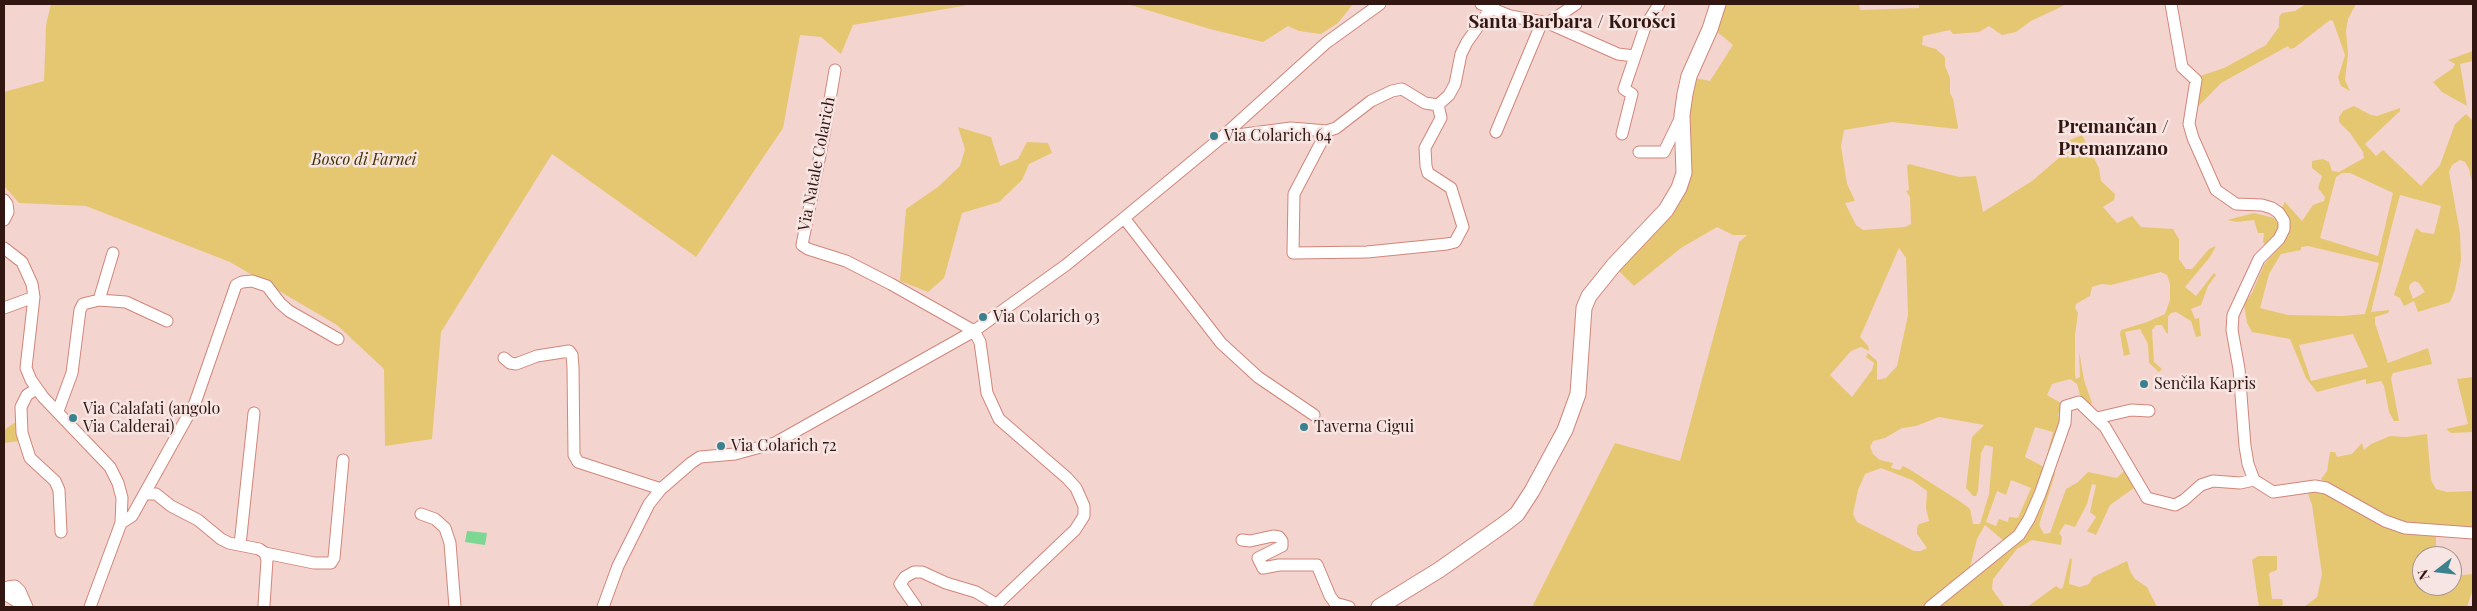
<!DOCTYPE html>
<html>
<head>
<meta charset="utf-8">
<style>
	body { margin:0 }
	#map { position:relative; width:2477px; height:611px; overflow:hidden; background:#f4d4ce; font-family:"Playfair Display",serif }
	canvas { display:block }
	.frame { position:absolute; inset:0; border:5px solid #321611; pointer-events:none }
	.north { position:absolute; left:2412px; top:546px; width:50px; height:50px; box-sizing:border-box; background:#f6e5e2; border:1px solid #a8928e; border-radius:50%; rotate:254deg; font-size:14px; font-weight:700; line-height:20px; text-align:center; color:#321611 }
	.north::after { content:''; display:block; margin:auto; width:18px; height:22px; background:#3c828e; clip-path:polygon(50% 0,100% 100%,50% 72%,0 100%) }
</style>
</head>
<body>
<div id="map">
<canvas width="2477" height="611"></canvas>
<div class="frame"></div>
<div class="north">N</div>
</div>
<script>
const g = document.querySelector('canvas').getContext('2d');
g.lineJoin = 'round';
function fillPath(path, color) {
  g.fillStyle = color;
  g.fill(path, 'evenodd');
}
function poly(rows) {
  const path = new Path2D();
  for (const r of rows) {
    path.moveTo(r[0], r[1]);
    for (let i = 2; i < r.length; i += 2) path.lineTo(r[i], r[i + 1]);
  }
  return path;
}
function trace(path, color, width, dash) {
  g.strokeStyle = color;
  g.lineWidth = width;
  g.lineCap = dash ? 'butt' : 'round';
  g.setLineDash(dash || []);
  g.stroke(path);
}
function write(font, color, halo, rows, align = 'center') {
  g.font = font + ' "Playfair Display",serif';
  g.lineWidth = 5;
  g.setLineDash([]);
  g.textBaseline = 'middle';
  g.strokeStyle = halo;
  g.fillStyle = color;
  for (const [text, x, y, turn = 0] of rows) {
    g.save();
    g.translate(x, y);
    g.rotate((+turn || 0) * Math.PI / 180);
    g.textAlign = isNaN(turn) ? turn : align;
    if (halo) g.strokeText(text, 0, 0);
    g.fillText(text, 0, 0);
    g.restore();
  }
}
fillPath(poly([
	[51,4,974,4,853,25,841,54,821,37,800,35,783,128,696,257,552,154,441,332,432,439,385,446,384,369,337,325,230,262,86,206,19,203,4,186,4,92,44,81,46,25],
	[1127,4,1353,4,1338,23,1321,34,1299,31,1288,26,1263,42,1210,29],
	[1721,4,1859,4,1860,10,1919,8,1919,4,2067,4,2031,21,2016,32,2002,35,1989,26,1979,32,1953,34,1950,30,1923,36,1922,45,1936,49,1945,57,1945,66,1950,78,1950,93,1953,99,1958,127,1957,129,1892,122,1844,130,1841,146,1847,184,1855,201,1845,203,1856,225,1863,230,1905,227,1911,224,1910,197,1906,191,1909,190,1907,166,1909,164,1959,177,1976,176,1983,212,2032,181,2060,157,2070,140,2082,135,2099,168,2101,181,2115,194,2114,200,2103,207,2117,223,2132,216,2141,227,2173,229,2179,239,2179,259,2186,269,2192,269,2209,249,2216,246,2210,257,2185,287,2196,296,2214,273,2216,275,2208,286,2201,305,2191,309,2195,319,2199,318,2201,336,2196,337,2191,321,2176,312,2171,313,2168,317,2168,333,2167,334,2162,325,2156,325,2152,330,2154,362,2162,369,2159,372,2149,363,2148,344,2140,329,2125,332,2130,354,2124,356,2120,334,2121,330,2147,322,2165,314,2170,300,2170,284,2167,275,2161,272,2111,285,2102,284,2092,287,2090,296,2076,304,2075,308,2078,313,2075,335,2075,375,2076,379,2080,377,2079,351,2084,380,2092,403,2090,405,2080,395,2077,384,2070,379,2052,384,2047,395,2066,406,2058,414,2061,424,2024,520,2015,533,2005,542,1985,525,1977,539,1969,571,1940,591,1924,607,1532,607,1615,443,1680,461,1739,242,1747,235,1733,235,1717,227,1681,248,1634,286,1617,269,1669,210,1694,78,1710,81,1733,45,1714,29],
	[1899,248,1906,258,1908,315,1897,366,1886,378,1877,380,1877,361,1868,353,1866,357,1874,363,1872,370,1852,397,1830,375,1851,351,1861,347,1869,351,1868,346,1860,337],
	[1939,417,1984,425,1972,437,1966,488,1973,496,1976,496,1978,491,1981,453,1985,445,1993,447,1989,494,1980,524,1973,524,1970,509,1961,502,1909,469,1903,466,1900,470,1891,468,1893,463,1880,460,1873,454,1870,447,1873,441,1885,438,1902,428,1916,426],
	[2035,427,2053,432,2044,467,2025,457],
	[1881,468,1912,480,1927,491,1926,508,1929,521,1919,524,1917,528,1917,534,1927,548,1921,551,1914,551,1857,522,1853,514,1858,490,1865,474],
	[2011,480,2031,488,2018,518,2009,517,2008,522,1999,519,1996,526,1986,522,1997,491,2006,495],
	[2306,4,2356,4,2348,19,2346,31,2348,54,2345,80,2350,91,2341,86,2338,78,2345,55,2333,21,2330,20,2294,48,2290,49,2288,46,2221,83,2193,112,2197,77,2224,68,2266,45,2279,27,2279,17,2282,13,2295,11],
	[2473,51,2473,61,2460,64,2467,106,2442,92,2433,82,2453,68,2455,64,2448,60],
	[2354,106,2371,115,2377,116,2400,108,2400,111,2365,144,2376,156,2383,150,2421,186,2440,165,2455,124,2466,114,2473,121,2473,186,2469,169,2465,162,2460,160,2452,165,2449,172,2460,233,2461,260,2455,290,2450,302,2418,312,2414,301,2404,306,2400,298,2394,295,2415,230,2417,228,2421,232,2434,234,2441,206,2400,195,2391,229,2371,312,2389,310,2388,313,2375,317,2375,323,2388,363,2428,348,2432,364,2393,373,2391,378,2399,421,2394,421,2389,412,2384,386,2381,381,2366,384,2366,379,2317,392,2306,378,2290,339,2252,332,2247,323,2244,304,2252,293,2264,265,2285,239,2280,211,2285,202,2302,221,2313,205,2324,201,2325,197,2318,188,2322,176,2312,168,2312,161,2323,159,2329,162,2332,171,2339,172,2364,158,2363,152,2350,133,2339,122,2339,117,2343,111],
	[2342,173,2350,173,2393,193,2378,256,2320,238,2336,177],
	[2308,246,2379,263,2365,314,2343,316,2288,315,2260,308,2269,274,2281,254,2301,250,2301,247],
	[2415,281,2419,283,2425,292,2413,299,2409,288,2410,284],
	[2353,334,2368,367,2311,381,2299,345],
	[958,127,991,137,1000,166,1018,159,1027,142,1048,143,1052,153,1029,164,1022,180,999,202,962,213,944,278,928,292,900,281,906,209,938,187,960,166,965,149],
	[2254,213,2274,218,2278,224,2279,229,2267,247,2263,242,2264,233,2258,233,2254,220,2237,222,2227,220],
	[2473,377,2473,432,2451,433,2446,429,2468,424,2457,379],
	[17,421,19,441,4,443,4,430],
	[2427,434,2431,480,2436,489,2447,492,2473,491,2473,527,2399,523,2355,503,2321,479,2327,471,2330,452,2335,452,2337,457,2346,455,2352,454,2362,443,2364,450,2371,444,2390,436,2406,437],
	[2053,470,2055,474,2039,525,2044,534,2050,533,2066,489,2078,482,2088,472,2117,478,2125,470,2134,488,2110,505,2096,535,2087,531,2096,517,2090,512,2096,485,2092,484,2087,504,2075,527,2065,524,2059,533,2062,537,2061,545,2032,540,2017,549,1993,579,1992,589,2005,607,1936,607,2016,543],
	[2307,491,2329,495,2384,525,2422,536,2436,536,2436,556,2422,556,2422,586,2452,586,2452,576,2473,574,2473,589,2467,607,2304,607,2317,597,2322,574,2312,505],
	[2258,556,2277,556,2277,570,2269,573,2272,599,2282,599,2283,605,2278,607,2259,607,2252,560],
	[2070,558,2072,559,2069,584,2080,587,2089,584,2093,577,2127,561,2130,571,2135,579,2147,587,2157,607,2027,607,2056,586,2061,589,2063,587]
]), '#e5c772');
fillPath(poly([
	[467,531,487,533,485,545,465,542]
]), '#7bd792');
const street = poly([
	[1481,4,1510,16,1548,23,1618,54,1634,56],
	[2171,4,2182,67,2196,80,2189,124,2193,138,2216,190,2236,204,2262,205,2272,208,2279,213,2284,221,2284,229,2279,239,2259,259,2233,315,2232,330,2239,369,2245,446,2248,464,2254,480,2273,492,2315,486,2326,488,2385,521,2405,528,2473,533],
	[1548,23,1576,4],
	[835,70,824,135,802,245,808,249,846,261,891,284,974,331,980,342,987,393,999,419,1067,478,1076,488,1084,506,1084,516,1075,530,994,607],
	[1327,131,1294,194,1293,253,1367,252,1447,244,1455,242,1463,227,1451,188,1428,173,1426,166,1425,148,1441,118,1438,105],
	[1496,132,1542,22],
	[1622,134,1632,94,1624,89,1645,27,1659,4],
	[1222,137,1291,128,1327,131,1336,128,1371,101,1392,91,1402,89,1425,103,1438,105,1449,95,1455,84,1461,54,1467,42,1494,4],
	[1639,152,1664,152,1681,117],
	[4,200,7,204,8,212,4,220],
	[1124,218,1221,343,1258,377,1314,415],
	[4,248,22,262,32,284,34,297,26,368,31,380,43,397,110,467,118,483,122,498,121,523,90,607],
	[99,300,113,253],
	[4,308,34,297],
	[504,358,510,363,516,364,537,356,569,351,572,355,573,367,574,455,578,462,661,489],
	[36,389,27,395,21,407,22,433,30,458,55,481,59,490,61,532],
	[58,411,72,373,80,310,83,304,99,300,126,302,167,321],
	[2097,418,2131,410,2149,411],
	[146,494,156,494,171,506,198,520,221,539,229,543,259,549,265,553,267,560,264,605],
	[421,514,435,519,445,528,450,543,455,607],
	[121,523,132,516,195,403,236,285,242,282,252,281,267,286,280,303,289,311,338,339],
	[1242,540,1250,541,1273,536,1279,537,1282,541,1282,546,1258,558,1263,568,1279,565,1317,565,1330,596,1335,603,1349,607],
	[240,545,254,413],
	[265,553,314,563,331,563,334,558,343,460],
	[26,607,8,596,8,587,15,586,20,591,27,607],
	[603,607,618,566,649,504,661,489,691,463,700,457,735,454,775,443,974,331,1066,265,1124,218,1222,137,1326,43,1380,4],
	[916,607,900,584,905,577,914,572,922,572,946,583,976,592,996,604],
	[1930,607,2019,535,2029,519,2040,494,2065,423,2066,406,2079,402,2105,427,2147,498,2175,505,2184,500,2201,485,2213,481,2240,483,2254,480]
]);
const secondary = poly([
	[1379,607,1439,570,1503,525,1517,514,1532,491,1565,430,1578,394,1584,308,1589,296,1614,265,1666,210,1679,188,1684,173,1682,115,1685,94,1689,76,1710,29,1718,4]
]);
trace(street, '#d0867a', 13);
trace(secondary, '#d0867a', 17);
trace(street, '#fff', 11);
trace(secondary, '#fff', 15);
for (const [x, y, r, color] of [
	[1214,136,5,"#3c828e"],
	[983,317,5,"#3c828e"],
	[2144,384,5,"#3c828e"],
	[73,418,5,"#3c828e"],
	[1304,427,5,"#3c828e"],
	[721,446,5,"#3c828e"]
]) {
  const dot = new Path2D();
  dot.arc(x, y, r, 0, 2 * Math.PI);
  g.fillStyle = color;
  g.fill(dot);
  trace(dot, '#f6e5e2', 2);
}
write('16px', '#321611', '#f6e5e2', [
	["Via Colarich 64",1224,136],
	["Via Colarich 93",993,317],
	["Senčila Kapris",2154,384],
	["Via Calafati (angolo",83,409],
	["Via Calderai)",83,427],
	["Taverna Cigui",1314,427],
	["Via Colarich 72",731,446]
], 'left');
write('italic 16px', '#403201', '#f6e5e2', [
	["Bosco di Farnei",364,160]
]);
write('16px', '#321611', '#f6e5e2', [
	["Via Natale Colarich",817,164,-79]
]);
write('bold 19px', '#321611', '#f6e5e2', [
	["Santa Barbara / Korošci",1572,22],
	["Premančan /",2113,127],
	["Premanzano",2113,149]
]);
</script>
</body>
</html>
